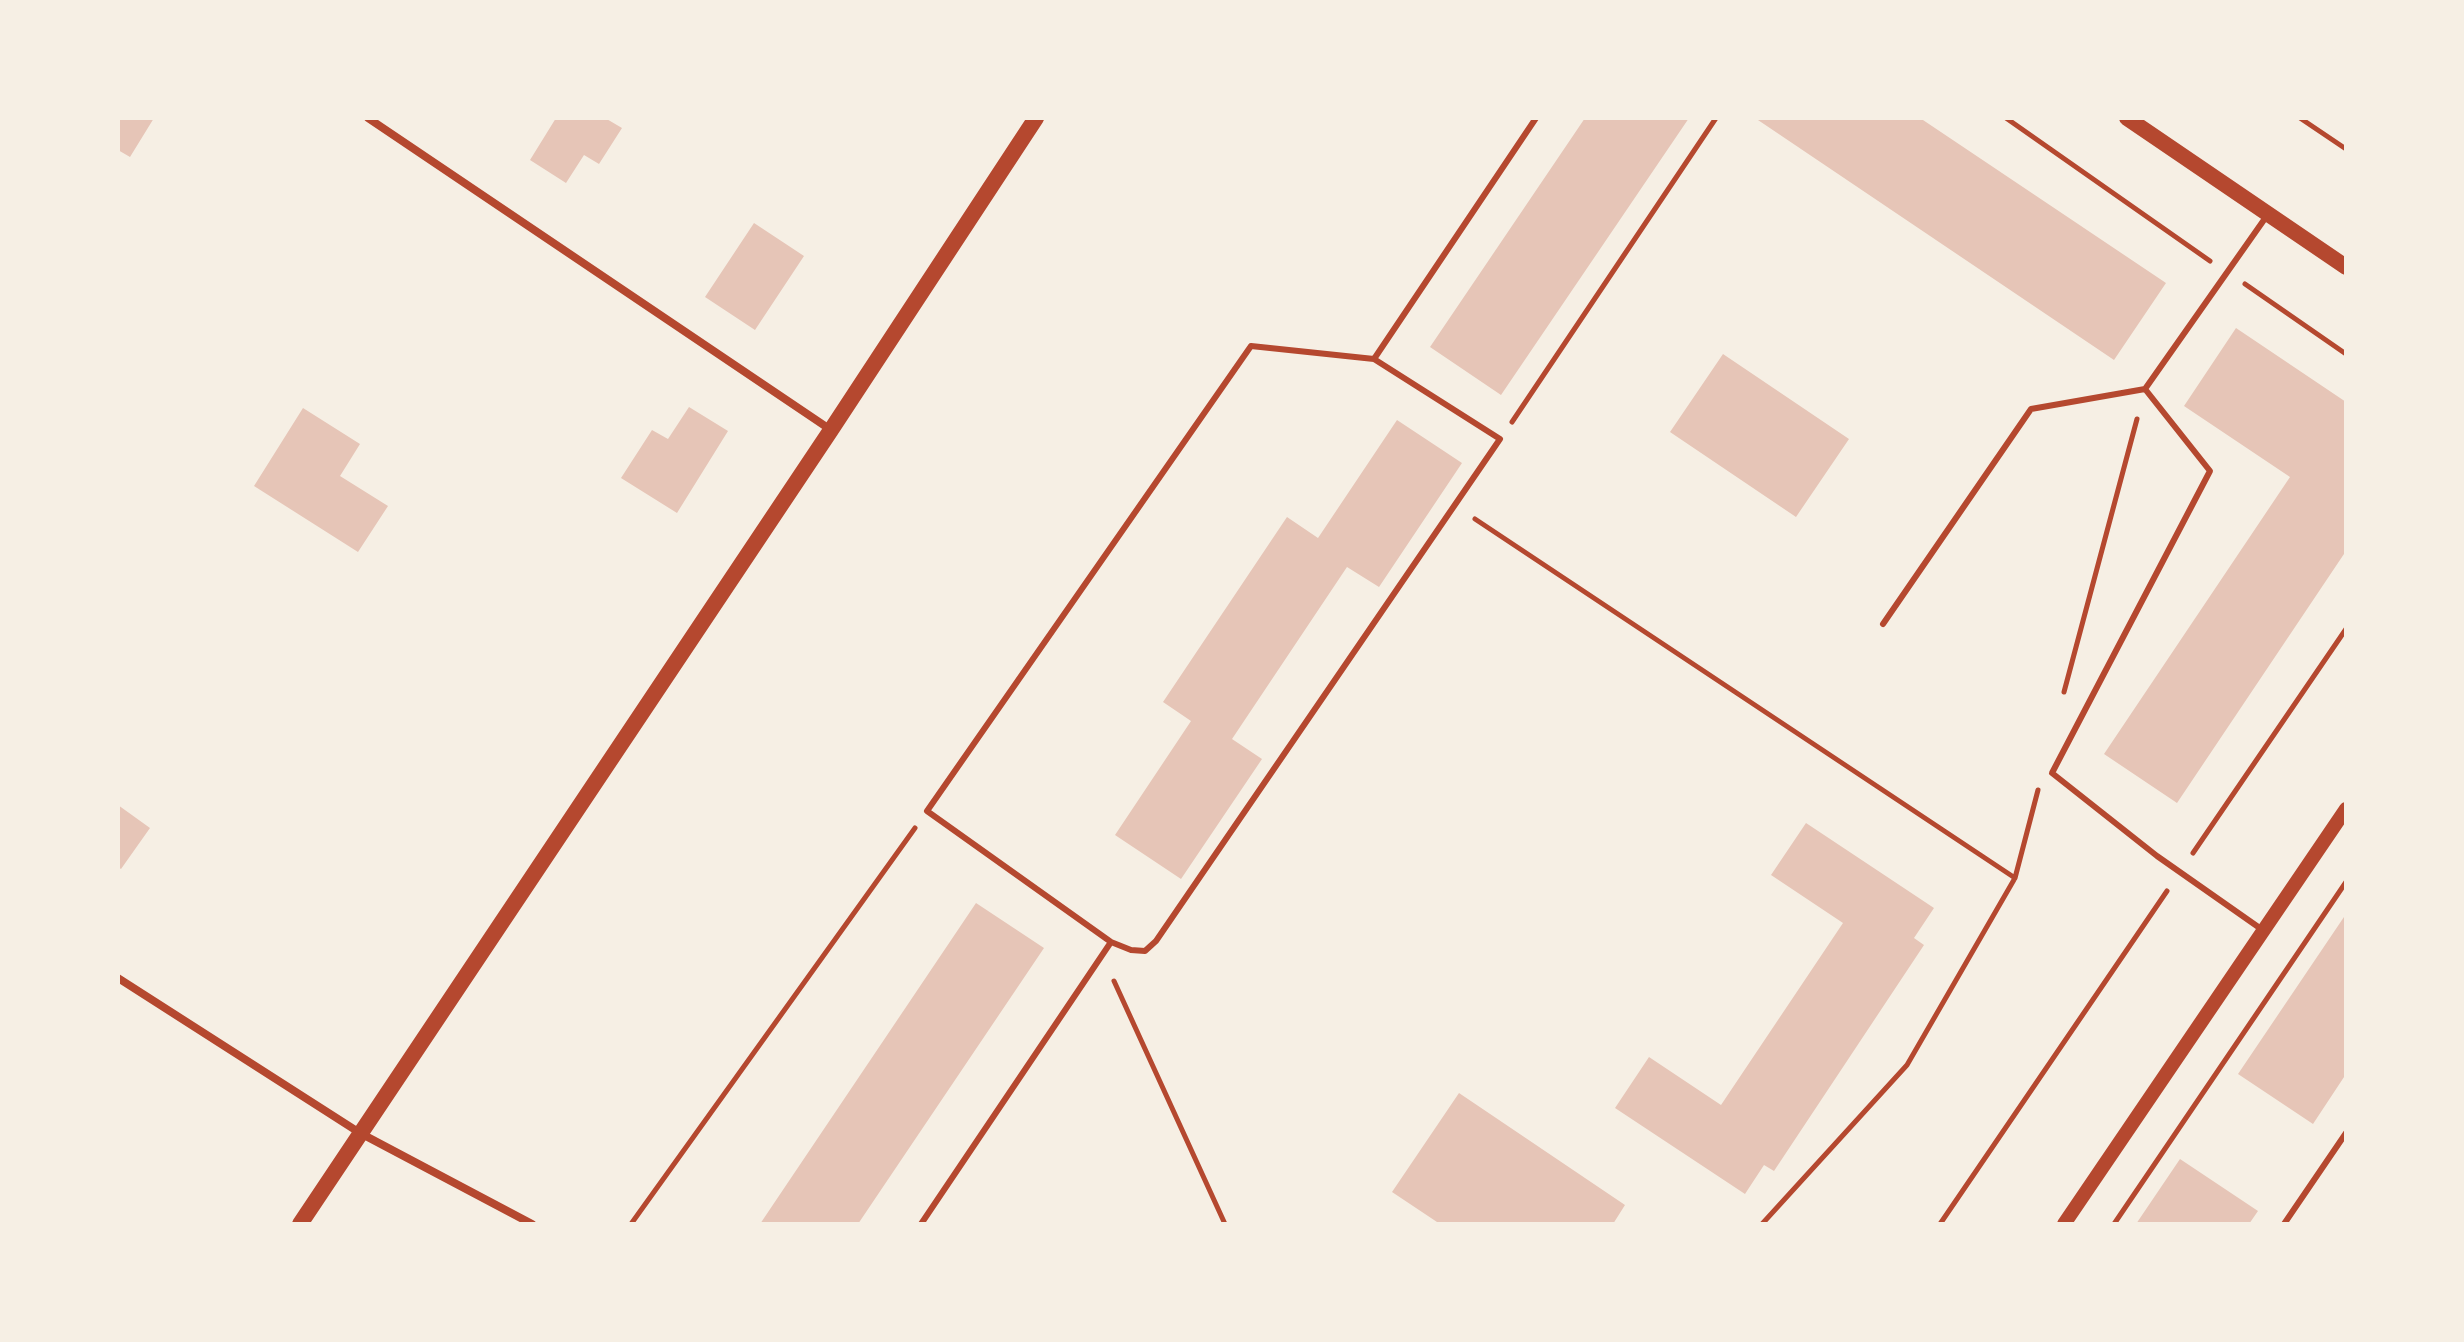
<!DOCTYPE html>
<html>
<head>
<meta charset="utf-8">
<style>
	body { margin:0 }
	#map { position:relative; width:2464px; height:1342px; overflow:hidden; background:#f6efe4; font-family:"Open Sans",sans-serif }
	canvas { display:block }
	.frame { position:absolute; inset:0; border:120px solid #f6efe4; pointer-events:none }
</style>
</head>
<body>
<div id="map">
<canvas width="2464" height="1342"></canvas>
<div class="frame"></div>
</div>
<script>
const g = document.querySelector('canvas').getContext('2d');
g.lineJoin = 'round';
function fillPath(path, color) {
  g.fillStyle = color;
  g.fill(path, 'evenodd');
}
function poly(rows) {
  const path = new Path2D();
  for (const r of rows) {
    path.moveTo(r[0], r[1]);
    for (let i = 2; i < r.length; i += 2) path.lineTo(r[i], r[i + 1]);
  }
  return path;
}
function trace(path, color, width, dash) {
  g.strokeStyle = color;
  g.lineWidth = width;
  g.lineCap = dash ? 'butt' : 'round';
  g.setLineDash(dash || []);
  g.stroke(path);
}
fillPath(poly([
	[118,118,154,118,130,157,118,150],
	[556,118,605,118,622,128,599,164,584,155,566,183,530,160],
	[1585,118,1689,118,1501,395,1430,347],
	[1755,118,1920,118,2166,283,2114,360],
	[754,223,804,256,755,330,705,297],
	[2236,328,2346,402,2346,551,2177,803,2104,754,2290,477,2184,406],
	[1723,354,1849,439,1796,517,1670,432],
	[689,407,728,431,677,513,621,478,652,430,668,439],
	[303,408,360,444,340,476,388,506,358,552,254,486],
	[1397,420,1462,463,1379,587,1347,567,1232,739,1262,759,1181,879,1115,835,1191,721,1163,702,1287,517,1318,538],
	[118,805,150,828,121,869,118,867],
	[1806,823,1934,908,1914,938,1924,945,1774,1171,1764,1165,1745,1194,1615,1108,1649,1057,1721,1105,1843,923,1771,875],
	[976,903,1044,948,858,1224,760,1224],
	[2346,914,2346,1074,2313,1124,2238,1074],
	[1459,1093,1625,1205,1613,1224,1440,1224,1392,1192],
	[2180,1159,2258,1211,2249,1224,2136,1224]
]), '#e6c5b7');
trace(poly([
	[2006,118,2210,261],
	[2300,118,2346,149],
	[2245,284,2346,354],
	[1512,422,1716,118],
	[1475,519,2015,878,1907,1065,1762,1224],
	[2064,692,2137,419],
	[2193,853,2346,629],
	[2015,878,2038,790],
	[1114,981,1225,1224],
	[631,1224,915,828],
	[1940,1224,2167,891],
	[2114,1224,2346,882]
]), '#b5482f', 5);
trace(poly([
	[1883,624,2031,409,2145,389],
	[2264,931,2157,856,2052,773,2210,471,2145,389,2266,217],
	[1111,942,927,811,1251,346,1374,359,1536,118],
	[921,1224,1111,942,1131,950,1145,951,1156,941,1500,439,1374,359],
	[2284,1224,2346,1133]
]), '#b5482f', 6);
trace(poly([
	[368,118,831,430],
	[118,978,360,1133,532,1224]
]), '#b5482f', 8);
trace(poly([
	[2064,1224,2346,809]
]), '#b5482f', 14);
trace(poly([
	[2127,118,2346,267],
	[300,1224,831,430,1036,118]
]), '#b5482f', 16);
</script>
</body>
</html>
